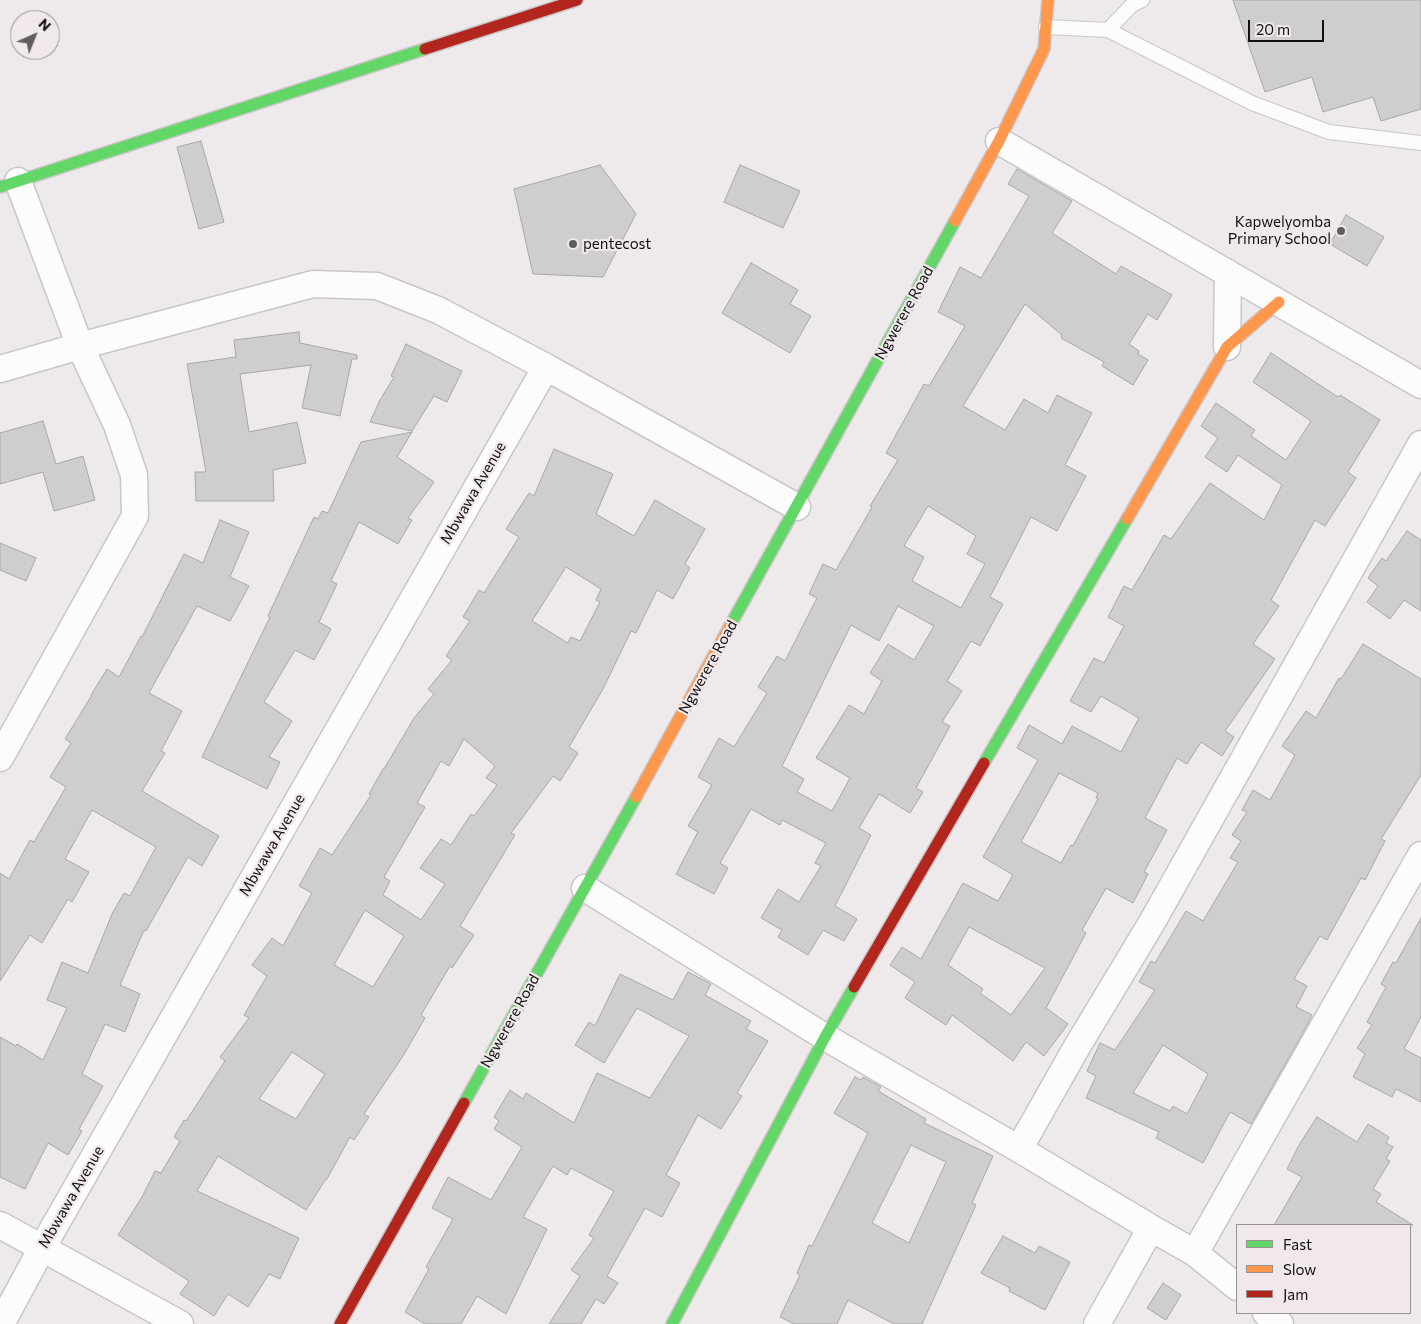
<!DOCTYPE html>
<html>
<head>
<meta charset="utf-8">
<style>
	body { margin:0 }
	#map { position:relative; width:1421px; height:1324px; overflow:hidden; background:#eeeaeb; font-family:Commissioner,sans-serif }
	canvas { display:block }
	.legend { position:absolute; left:1236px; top:1224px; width:175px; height:90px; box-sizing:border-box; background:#f0e8ea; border:1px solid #979293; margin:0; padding:6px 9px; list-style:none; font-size:15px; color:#121010 }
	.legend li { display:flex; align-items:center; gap:10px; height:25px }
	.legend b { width:25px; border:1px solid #979293 }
	.north { position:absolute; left:10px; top:10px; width:50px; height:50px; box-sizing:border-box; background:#f0e8ea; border:1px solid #979293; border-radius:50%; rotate:44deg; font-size:14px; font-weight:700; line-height:20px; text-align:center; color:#121010 }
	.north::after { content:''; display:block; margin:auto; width:18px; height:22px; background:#5f5c5d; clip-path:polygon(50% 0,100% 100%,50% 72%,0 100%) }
	.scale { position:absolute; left:1248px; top:20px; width:76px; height:22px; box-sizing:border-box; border:2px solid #121010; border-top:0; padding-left:6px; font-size:15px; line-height:18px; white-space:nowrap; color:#121010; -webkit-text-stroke:4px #f0e8ea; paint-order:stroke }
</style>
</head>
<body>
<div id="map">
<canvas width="1421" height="1324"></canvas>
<ul class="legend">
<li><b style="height:6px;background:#63d668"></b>Fast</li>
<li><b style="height:6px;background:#ff974d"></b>Slow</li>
<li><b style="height:6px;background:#b3261e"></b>Jam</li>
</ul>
<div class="north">N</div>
<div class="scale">20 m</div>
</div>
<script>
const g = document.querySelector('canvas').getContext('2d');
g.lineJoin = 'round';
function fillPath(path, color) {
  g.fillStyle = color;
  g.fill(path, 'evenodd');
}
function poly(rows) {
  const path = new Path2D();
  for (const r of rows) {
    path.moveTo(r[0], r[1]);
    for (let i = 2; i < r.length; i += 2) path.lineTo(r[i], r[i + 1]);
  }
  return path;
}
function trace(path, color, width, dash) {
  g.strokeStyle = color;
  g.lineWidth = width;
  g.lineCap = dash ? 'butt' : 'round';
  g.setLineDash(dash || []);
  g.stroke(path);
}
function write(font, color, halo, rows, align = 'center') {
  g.font = font + ' Commissioner,sans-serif';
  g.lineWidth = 4.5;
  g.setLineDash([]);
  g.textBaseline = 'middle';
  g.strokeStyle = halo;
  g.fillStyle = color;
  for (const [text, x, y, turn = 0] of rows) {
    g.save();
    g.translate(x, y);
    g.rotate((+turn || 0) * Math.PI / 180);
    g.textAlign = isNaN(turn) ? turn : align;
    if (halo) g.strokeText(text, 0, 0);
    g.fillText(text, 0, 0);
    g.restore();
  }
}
const building = poly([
	[1233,0,1421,0,1421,109,1381,121,1373,97,1323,112,1312,77,1265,92,1233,0],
	[201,141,224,222,199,229,177,147,201,141],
	[600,165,636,214,603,277,533,274,514,189,600,165],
	[740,165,800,191,783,228,724,202,740,165],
	[1017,169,1072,201,1052,233,1116,274,1121,266,1172,295,1157,320,1148,314,1129,344,1139,351,1138,354,1148,360,1133,385,1102,366,1104,362,1061,338,1062,335,1025,304,963,406,1005,430,1024,399,1048,413,1057,395,1092,413,1065,465,1086,476,1057,531,1031,517,990,597,1003,604,980,646,971,641,947,681,962,691,942,722,950,726,916,788,923,792,910,813,879,794,859,828,871,835,835,906,857,919,844,941,823,930,808,955,778,937,782,930,761,918,778,889,799,902,821,866,815,863,826,843,782,820,780,825,751,809,720,863,728,868,714,894,676,874,698,832,688,826,712,785,698,777,719,738,734,747,767,693,758,687,777,656,785,661,817,598,809,594,823,564,836,570,872,507,870,506,898,460,886,453,924,384,929,386,965,326,938,312,960,267,981,278,1029,196,1008,184,1017,169],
	[928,506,976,536,967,554,985,564,961,608,912,581,924,557,904,546,928,506],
	[898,606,934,626,914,660,888,644,870,673,882,681,864,714,849,705,816,758,850,778,832,811,797,792,804,779,782,766,851,625,879,641,898,606],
	[1346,215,1384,237,1367,266,1330,244,1346,215],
	[751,263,798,290,790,304,811,316,790,353,722,313,751,263],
	[299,332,300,343,357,355,357,359,352,359,340,416,302,408,311,365,240,374,249,432,297,422,306,463,273,470,274,501,196,501,195,472,206,472,187,364,236,357,234,340,299,332],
	[406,344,462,371,447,402,434,396,412,431,370,422,380,400,394,377,391,376,406,344],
	[1271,353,1338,397,1340,395,1380,420,1348,472,1356,478,1325,526,1315,520,1271,600,1279,606,1253,644,1275,659,1225,731,1234,737,1222,756,1201,742,1187,764,1177,758,1145,818,1167,830,1144,872,1148,874,1133,903,1106,888,1082,930,1086,933,1046,1008,1068,1024,1044,1056,1026,1042,1013,1061,952,1015,946,1025,905,998,915,982,890,965,902,947,921,959,963,883,998,901,1013,875,983,857,1038,760,1017,748,1029,725,1062,744,1072,726,1121,752,1139,718,1101,696,1091,712,1070,701,1094,658,1104,663,1124,626,1108,617,1124,586,1132,590,1164,535,1171,539,1210,483,1264,520,1282,485,1238,455,1227,472,1205,457,1218,438,1201,426,1216,403,1255,430,1251,436,1286,460,1311,421,1253,382,1271,353],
	[1059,773,1098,793,1096,798,1098,799,1073,846,1071,845,1061,863,1021,842,1059,773],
	[969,927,1045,968,1011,1015,980,993,983,989,948,965,969,927],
	[43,421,56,464,83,456,95,500,54,511,43,472,0,484,0,433,43,421],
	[412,432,397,457,434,482,408,518,412,520,398,544,359,522,331,581,337,584,319,622,331,629,314,660,295,650,264,702,292,721,269,757,280,762,267,789,202,757,270,617,268,616,314,517,318,519,322,511,328,513,361,442,412,432],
	[554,449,613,474,596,514,634,536,655,500,705,529,685,564,690,568,673,599,657,590,636,633,631,631,603,689,569,747,578,753,560,781,553,776,511,833,515,835,460,926,474,935,452,968,450,966,421,1015,425,1018,403,1056,364,1114,369,1117,354,1140,350,1137,327,1179,326,1179,306,1210,218,1156,197,1191,299,1238,280,1279,269,1274,248,1307,228,1294,214,1316,180,1294,189,1281,118,1235,142,1197,155,1171,161,1173,180,1141,174,1137,184,1120,186,1121,225,1061,220,1057,249,1018,244,1015,267,976,252,965,272,938,283,946,312,893,299,886,320,848,332,855,371,795,369,794,383,769,384,769,414,718,434,694,428,689,452,660,446,656,470,621,463,617,479,590,484,593,519,537,506,529,529,493,534,496,554,449],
	[566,567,601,589,596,600,600,602,580,641,571,637,568,643,532,621,566,567],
	[464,739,495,766,486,778,497,785,474,816,471,814,451,845,441,839,420,868,445,884,421,920,383,895,390,881,384,877,425,807,417,803,441,761,449,766,464,739],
	[365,910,404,936,373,987,334,965,365,910],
	[292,1052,325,1074,296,1119,259,1099,292,1052],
	[220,520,249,532,230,577,249,586,230,621,197,606,149,693,182,711,161,751,165,753,142,791,219,836,202,866,188,857,146,931,144,930,120,985,140,994,125,1032,105,1024,82,1074,103,1086,79,1129,82,1131,68,1155,48,1143,25,1189,0,1177,0,1037,16,1046,17,1044,43,1060,67,1008,47,1000,62,962,88,973,112,914,124,893,130,896,156,847,92,810,65,859,89,872,72,902,68,899,42,943,30,935,0,981,0,873,9,879,30,840,34,842,66,787,50,777,71,743,65,739,92,695,91,695,107,669,119,677,141,636,142,637,184,554,203,563,220,520],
	[1407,531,1421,540,1421,611,1404,600,1390,619,1367,602,1378,586,1368,578,1382,558,1386,561,1407,531],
	[0,543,36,558,26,581,0,570,0,543],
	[1363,644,1421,679,1421,775,1381,839,1385,841,1365,880,1361,878,1327,940,1320,936,1294,979,1307,986,1296,1007,1312,1015,1303,1033,1251,1124,1230,1112,1203,1163,1156,1138,1159,1132,1086,1098,1096,1076,1087,1071,1100,1043,1115,1050,1155,990,1139,982,1151,961,1155,963,1186,911,1203,921,1238,862,1230,858,1241,841,1232,835,1247,812,1242,810,1253,790,1270,800,1295,755,1282,746,1306,711,1316,718,1339,678,1341,679,1363,644],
	[1163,1045,1208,1074,1187,1114,1173,1106,1170,1111,1133,1093,1163,1045],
	[1421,918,1421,1017,1404,1049,1421,1058,1421,1102,1396,1089,1392,1097,1353,1077,1365,1054,1357,1048,1372,1025,1367,1022,1386,987,1381,984,1393,962,1396,963,1421,918],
	[688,972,711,984,705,995,751,1021,746,1029,768,1041,737,1093,742,1096,721,1129,698,1115,666,1175,680,1183,662,1217,645,1208,607,1276,618,1283,604,1304,596,1299,581,1324,549,1324,580,1276,571,1270,594,1238,589,1235,614,1191,571,1168,567,1175,553,1166,523,1217,547,1229,506,1314,477,1296,461,1324,425,1324,405,1312,429,1269,426,1267,453,1219,432,1208,448,1177,491,1200,522,1147,494,1129,499,1121,494,1117,510,1090,523,1099,526,1093,574,1123,597,1073,650,1098,689,1036,637,1008,604,1063,575,1045,589,1022,595,1026,620,974,673,1000,688,972],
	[855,1077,861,1080,863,1077,881,1087,878,1091,926,1119,924,1123,993,1156,972,1203,976,1205,922,1324,894,1324,848,1300,837,1324,794,1324,780,1317,800,1275,797,1273,809,1245,812,1246,868,1133,834,1113,855,1077],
	[911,1145,946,1162,909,1243,872,1223,911,1145],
	[1317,1117,1357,1142,1368,1124,1389,1137,1386,1143,1393,1147,1386,1159,1390,1161,1373,1189,1381,1194,1376,1202,1413,1225,1274,1225,1302,1177,1287,1169,1299,1145,1317,1117],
	[1003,1236,1035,1253,1039,1246,1070,1262,1045,1310,1009,1291,1010,1288,981,1273,1003,1236],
	[1163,1283,1181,1295,1166,1320,1147,1308,1163,1283]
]);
fillPath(building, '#d0cdce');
trace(building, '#a9a6a7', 1);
const lane = poly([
	[1046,27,1108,30,1252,103,1329,132,1421,143],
	[1108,30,1132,5,1142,0]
]);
const street = poly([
	[999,141,1421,385],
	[1227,347,1228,273],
	[0,369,80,346,313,284,377,286,438,310,546,367,797,507],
	[0,758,135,516,134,475,117,425,80,346,18,181],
	[585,888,825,1037,1019,1149,1151,1228,1195,1253,1421,855],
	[1019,1149,1078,1045,1151,924,1421,444],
	[0,1225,180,1324],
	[1195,1253,1237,1287],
	[1266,1313,1280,1324],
	[1,1324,42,1248,546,367],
	[1097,1324,1151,1228]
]);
const fast = poly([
	[0,187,425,49],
	[731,624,955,221],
	[984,763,1127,519],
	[464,1103,636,797],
	[672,1324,825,1037,854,987]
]);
const slow = poly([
	[955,221,999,141,1044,49,1048,0],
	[1127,519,1227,347,1279,302],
	[636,797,731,624]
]);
const jam = poly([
	[425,49,577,0],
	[854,987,984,763],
	[340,1324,464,1103]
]);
trace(lane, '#cac6c7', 16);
trace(street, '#cac6c7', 29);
trace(fast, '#cac6c7', 14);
trace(slow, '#cac6c7', 14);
trace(jam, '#cac6c7', 14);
trace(lane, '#fcfcfc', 14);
trace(street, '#fcfcfc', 26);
trace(fast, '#63d668', 11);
trace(slow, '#ff974d', 11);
trace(jam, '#b3261e', 11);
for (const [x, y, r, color] of [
	[1341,231,5,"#5f5c5d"],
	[573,244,5,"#5f5c5d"]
]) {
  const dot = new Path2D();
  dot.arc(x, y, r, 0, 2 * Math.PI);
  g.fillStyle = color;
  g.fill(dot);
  trace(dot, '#f0e8ea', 2);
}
write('15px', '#121010', '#f0e8ea', [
	["Kapwelyomba",1331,222],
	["Primary School",1331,239],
	["pentecost",583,244,"left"]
], 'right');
write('15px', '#121010', '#f0e8ea', [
	["Ngwerere Road",904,313,-61],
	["Mbwawa Avenue",473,493,-60],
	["Ngwerere Road",708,667,-61],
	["Mbwawa Avenue",272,845,-60],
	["Ngwerere Road",510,1021,-61],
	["Mbwawa Avenue",71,1197,-60]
]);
</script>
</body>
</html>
